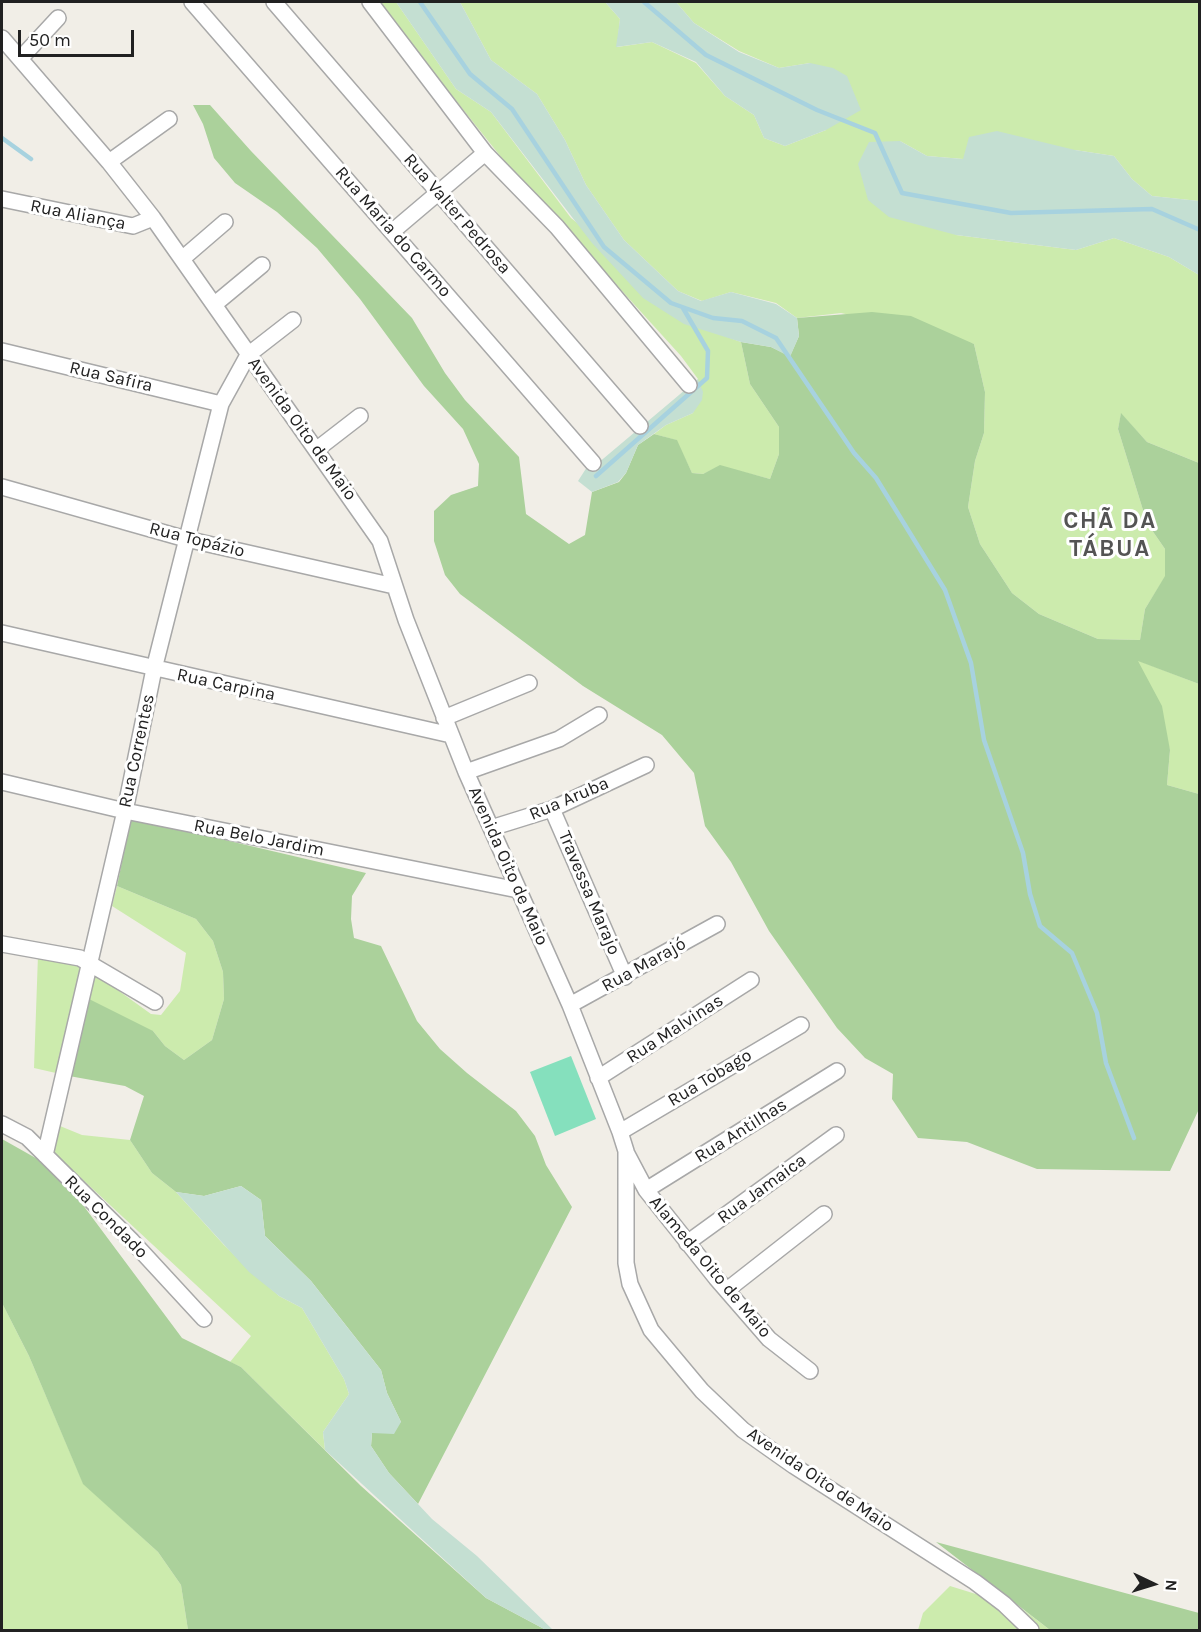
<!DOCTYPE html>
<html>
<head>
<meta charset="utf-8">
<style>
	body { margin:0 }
	#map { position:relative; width:1201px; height:1632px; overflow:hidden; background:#f1eee7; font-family:Karla,sans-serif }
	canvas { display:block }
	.frame { position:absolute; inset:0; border:3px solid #212121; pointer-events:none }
	.north { position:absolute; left:1123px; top:1554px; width:60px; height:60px; -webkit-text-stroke:4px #fff; paint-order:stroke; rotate:94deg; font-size:16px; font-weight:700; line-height:24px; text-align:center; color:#212121 }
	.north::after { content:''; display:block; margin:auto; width:21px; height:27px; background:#212121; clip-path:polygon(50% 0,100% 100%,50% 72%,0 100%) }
	.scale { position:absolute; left:18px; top:30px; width:116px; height:27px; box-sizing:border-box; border:3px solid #212121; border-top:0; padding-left:8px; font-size:18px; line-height:21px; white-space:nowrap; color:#212121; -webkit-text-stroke:4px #fff; paint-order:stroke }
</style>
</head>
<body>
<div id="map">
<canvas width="1201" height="1632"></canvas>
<div class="frame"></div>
<div class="north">N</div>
<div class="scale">50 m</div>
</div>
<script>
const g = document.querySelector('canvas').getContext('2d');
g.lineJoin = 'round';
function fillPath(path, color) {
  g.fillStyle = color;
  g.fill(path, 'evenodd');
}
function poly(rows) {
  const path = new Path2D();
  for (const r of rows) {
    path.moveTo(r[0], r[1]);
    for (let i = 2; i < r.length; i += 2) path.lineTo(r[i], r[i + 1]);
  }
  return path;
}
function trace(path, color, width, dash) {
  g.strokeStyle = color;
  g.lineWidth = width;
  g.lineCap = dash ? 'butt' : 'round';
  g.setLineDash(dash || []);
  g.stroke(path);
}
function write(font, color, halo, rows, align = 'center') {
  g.font = font + ' Karla,sans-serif';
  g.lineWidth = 6;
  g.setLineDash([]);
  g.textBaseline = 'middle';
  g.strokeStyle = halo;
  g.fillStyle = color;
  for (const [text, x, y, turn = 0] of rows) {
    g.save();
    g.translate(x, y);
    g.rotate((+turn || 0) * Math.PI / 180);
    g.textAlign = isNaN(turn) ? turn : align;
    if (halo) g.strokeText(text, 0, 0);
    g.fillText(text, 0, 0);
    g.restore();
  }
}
fillPath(poly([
	[377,2,396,2,456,89,491,112,571,218,714,332,741,342,750,384,779,427,779,454,770,479,720,466,703,474,692,473,676,440,654,434,666,425,693,413,698,379,681,356,505,162],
	[460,2,605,2,620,19,617,47,652,42,696,63,725,96,754,115,764,138,785,146,826,130,810,63,779,68,739,51,694,23,676,2,1199,2,1199,201,1152,196,1132,179,1114,156,1075,150,963,159,927,156,900,141,956,235,1076,250,1114,238,1169,257,1199,275,1199,463,1147,442,1121,414,1118,429,1147,523,1165,549,1165,577,1145,609,1140,640,1098,639,1039,614,1012,593,980,544,968,507,975,461,984,433,985,392,974,344,841,313,797,318,776,303,731,292,702,301,678,291,624,240,586,185,565,140,537,94,491,60],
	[1137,660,1199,684,1199,794,1167,785,1170,750],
	[117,886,196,919,213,941,223,972,224,999,212,1040,184,1060,165,1046,153,1031,69,1076,34,1068,38,955,80,963,151,1014,161,1015,180,991,186,953,112,906],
	[60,1126,82,1135,130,1140,152,1173,176,1192,224,1245,279,1296,302,1308,344,1379,349,1394,323,1432,325,1450,241,1367,230,1362,251,1336,54,1153],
	[2,1303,29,1356,83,1483,158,1552,181,1585,188,1630,2,1630],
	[950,1586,1021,1608,1050,1630,918,1630,923,1613]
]), '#ccebad');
fillPath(poly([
	[193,105,210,105,251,151,412,318,445,373,465,400,519,457,526,514,569,544,585,535,592,492,619,482,626,473,638,445,654,434,677,440,692,473,703,474,720,465,770,479,779,454,779,427,750,384,741,342,771,347,790,356,799,336,797,318,872,312,911,316,974,344,985,392,984,433,975,461,968,507,980,544,1012,593,1039,614,1098,639,1140,640,1145,609,1165,576,1165,549,1147,523,1118,429,1121,413,1147,442,1199,463,1199,684,1138,661,1162,706,1170,750,1167,785,1199,794,1199,1109,1170,1171,1037,1169,967,1142,918,1138,892,1099,893,1074,865,1058,837,1028,769,931,731,862,705,826,694,773,662,735,583,686,460,594,445,575,434,541,434,511,451,495,478,486,479,464,463,429,424,386,360,299,317,248,277,212,235,183,214,158,203,124],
	[131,818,366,873,352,896,351,919,354,938,381,946,417,1021,440,1049,467,1073,516,1111,535,1136,546,1165,572,1207,418,1504,389,1473,371,1446,372,1433,401,1422,387,1393,381,1370,311,1281,265,1236,261,1200,241,1186,204,1196,176,1192,152,1173,130,1140,144,1096,125,1086,69,1076,89,999,153,1031,165,1046,184,1060,212,1040,224,999,223,972,213,941,196,919,117,886],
	[2,1139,41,1161,74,1193,182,1338,241,1367,361,1486,486,1598,546,1630,188,1630,181,1585,158,1552,83,1484,29,1356,2,1303],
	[936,1542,1199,1613,1199,1630,1050,1630]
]), '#abd19b');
fillPath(poly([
	[396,2,460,2,491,60,537,94,565,140,586,185,624,240,678,291,701,301,731,292,776,304,797,318,799,336,790,357,771,347,741,342,684,324,643,298,592,243,491,112,456,89],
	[605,2,676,2,694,23,739,52,779,68,810,63,833,68,847,76,861,110,826,130,785,146,764,138,754,115,725,96,696,62,652,42,616,47,620,19],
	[997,131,1075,150,1114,156,1132,179,1152,196,1199,201,1199,275,1169,257,1114,238,1076,250,956,235,889,217,868,200,858,164,869,142,900,141,927,156,963,159,969,137],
	[698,379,703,392,702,400,693,413,666,425,638,445,626,473,618,482,592,492,578,481,587,467,591,469],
	[241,1186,261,1200,265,1236,311,1281,381,1370,387,1393,401,1422,394,1434,372,1433,371,1446,389,1473,432,1519,477,1556,553,1630,546,1630,486,1598,325,1450,323,1432,349,1394,344,1379,302,1308,279,1296,249,1272,176,1192,204,1196]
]), '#c4dfd2');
fillPath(poly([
	[571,1056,596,1119,555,1136,530,1072]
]), '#85e0bd');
trace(poly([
	[420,2,470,74,512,109,604,247,671,303,713,318,742,321,776,338,854,453,876,478,945,590,971,663,984,740,1023,853,1030,894,1040,926,1072,953,1097,1013,1106,1063,1134,1138],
	[644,2,706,55,817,110,875,133,902,193,1011,213,1152,209,1200,230],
	[2,138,31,159],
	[596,476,707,378,708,351,683,308]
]), '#a7d2df', 4.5);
const minor = poly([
	[192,2,593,463],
	[274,2,640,426],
	[370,2,485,153,557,227,689,385],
	[2,38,109,162,153,218,380,541,406,620,466,772,570,1005,620,1132,626,1151,626,1263,630,1284,651,1330,702,1391,743,1430,794,1466,975,1582,1004,1604,1031,1630],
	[20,59,58,18],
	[109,162,169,119],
	[2,199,133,226,153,218],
	[393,231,485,153],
	[182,259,225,222],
	[215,304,262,265],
	[2,351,221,404],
	[316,450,360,416],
	[2,487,186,539,394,586],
	[2,633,451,735],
	[444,718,529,683],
	[466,772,559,739,599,715],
	[2,782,125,811,518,890],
	[552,809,625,977],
	[491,828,552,809,646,765],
	[2,944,80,958,155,1002],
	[570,1005,717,924],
	[598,1078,751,980],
	[2,1124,27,1137,132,1241,204,1319],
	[620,1132,801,1025],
	[627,1154,646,1190,716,1278,769,1339,810,1371],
	[45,1155,125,811,154,669,221,404,248,355,293,320],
	[646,1190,837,1071],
	[687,1243,836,1135],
	[727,1290,824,1214]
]);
trace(minor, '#a8a8a8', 18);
trace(minor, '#fff', 15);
write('18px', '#212121', '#fff', [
	["Rua Valter Pedrosa",457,214,49],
	["Rua Aliança",78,215,11],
	["Rua Maria do Carmo",393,232,49],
	["Rua Safira",111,377,13],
	["Avenida Oito de Maio",302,429,54],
	["Rua Topázio",197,540,14],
	["Rua Carpina",226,685,12],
	["Rua Correntes",137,751,-78],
	["Rua Aruba",569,799,-23],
	["Rua Belo Jardim",259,838,11],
	["Avenida Oito de Maio",508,866,66],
	["Travessa Marajo",589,893,67],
	["Rua Marajó",644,965,-29],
	["Rua Malvinas",675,1029,-33],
	["Rua Tobago",710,1078,-31],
	["Rua Antilhas",741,1131,-32],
	["Rua Jamaica",762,1189,-36],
	["Rua Condado",106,1217,45],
	["Alameda Oito de Maio",710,1267,50],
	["Avenida Oito de Maio",820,1480,34]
]);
g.letterSpacing = '1.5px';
write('bold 24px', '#545454', '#fff', [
	["CHÃ DA",1110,521],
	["TÁBUA",1110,549]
]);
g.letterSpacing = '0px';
</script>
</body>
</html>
